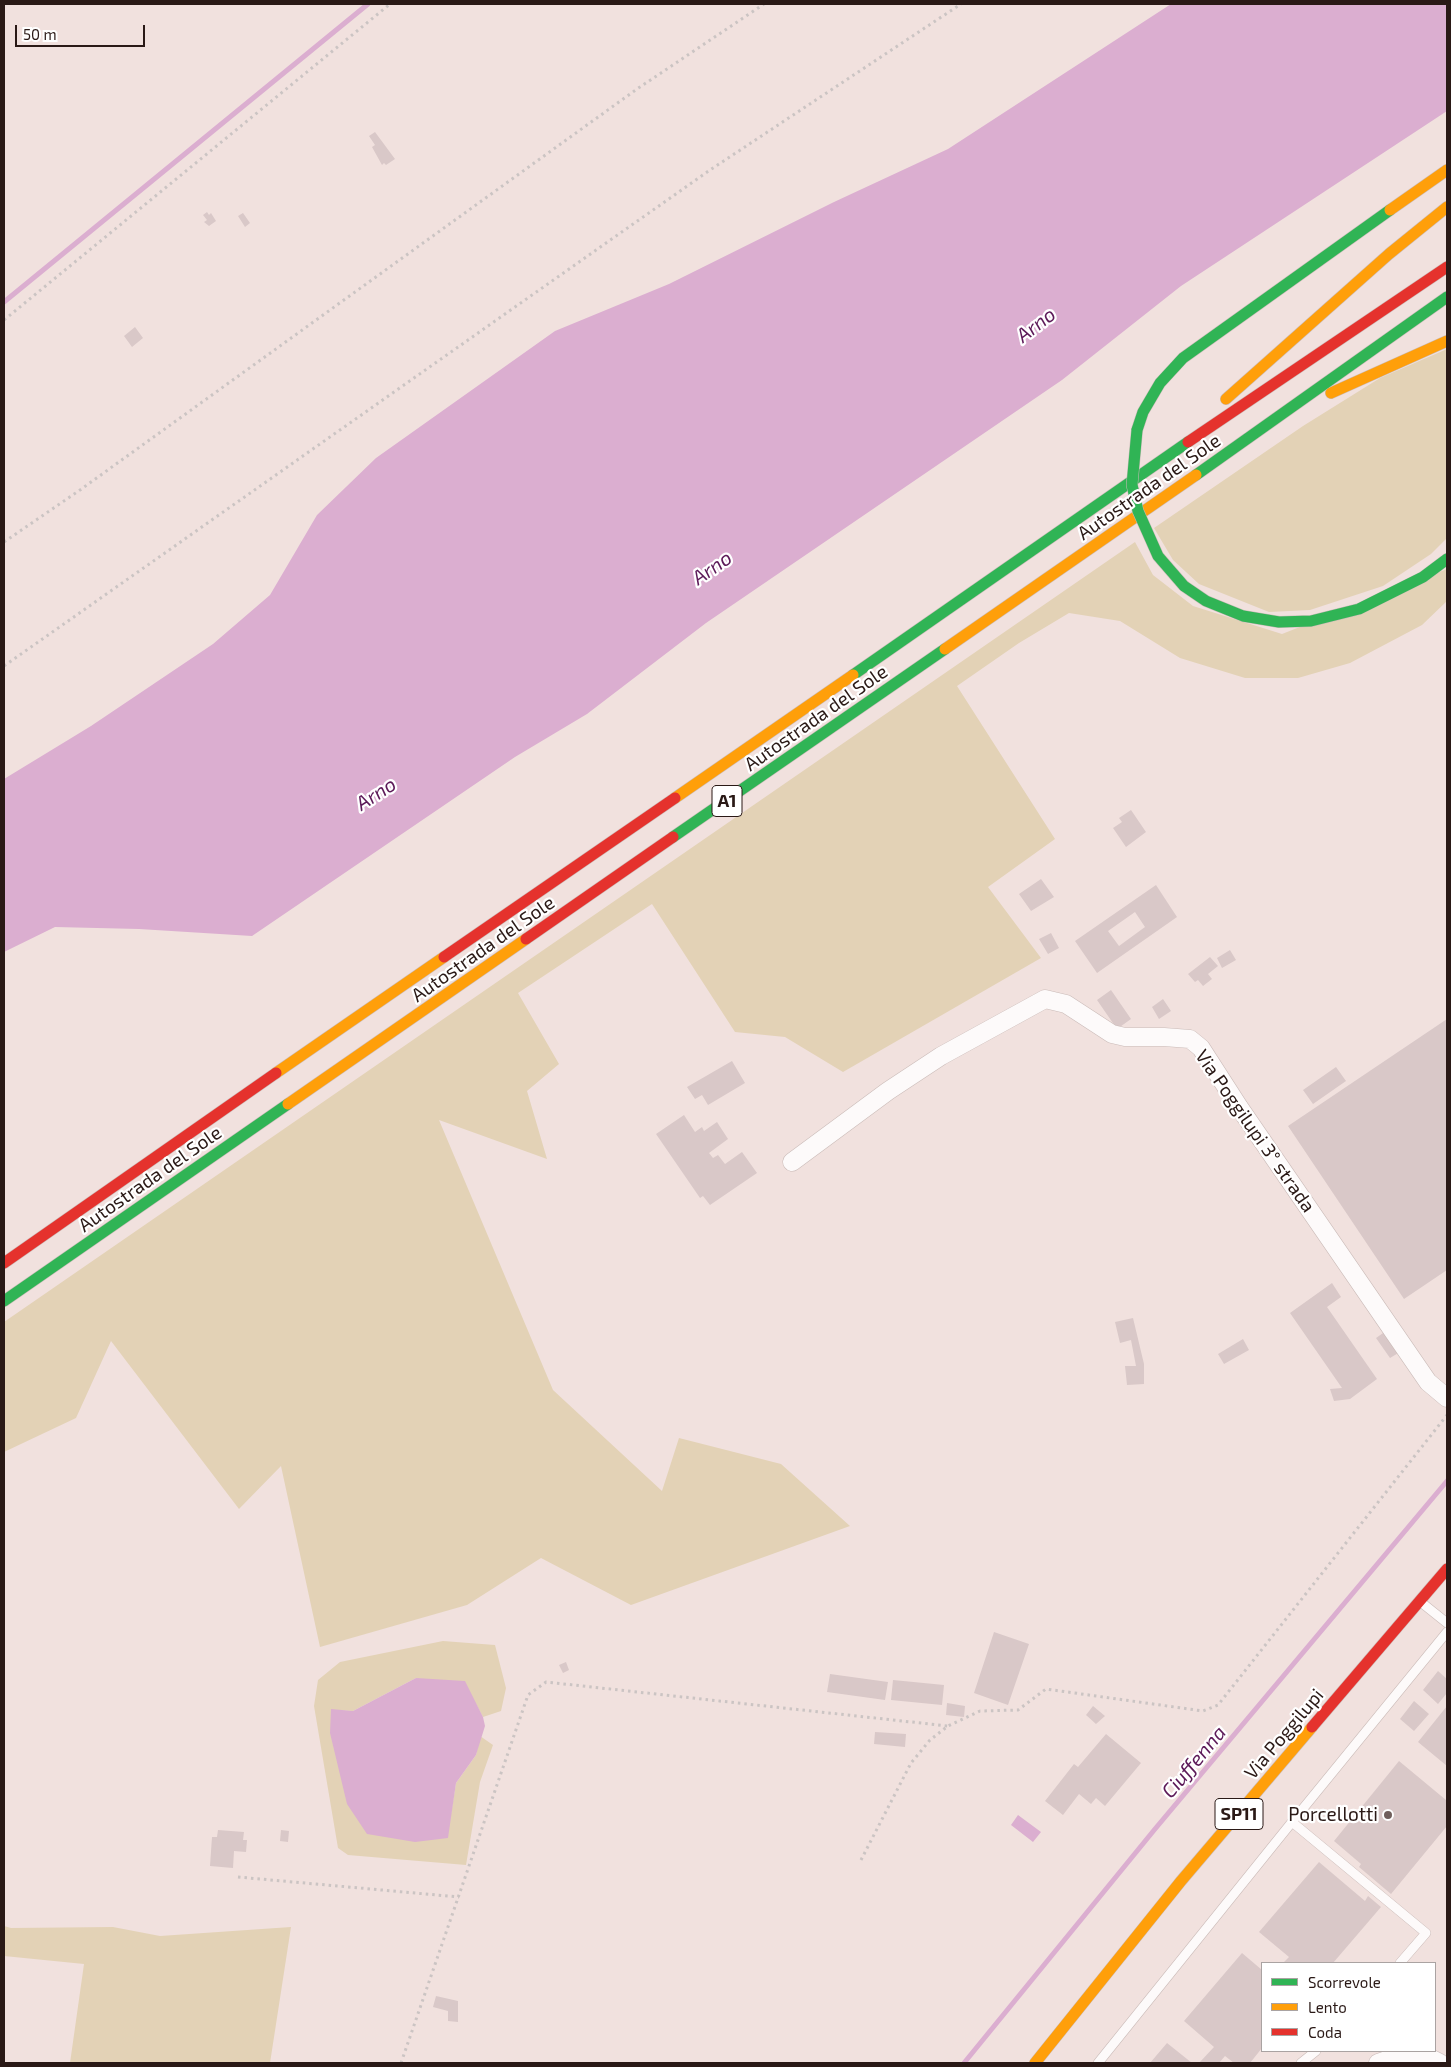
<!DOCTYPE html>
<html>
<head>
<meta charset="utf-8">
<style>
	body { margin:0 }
	#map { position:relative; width:1451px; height:2067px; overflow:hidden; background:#f1e1de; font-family:"Exo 2",sans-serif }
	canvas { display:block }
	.frame { position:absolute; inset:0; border:5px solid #2a1916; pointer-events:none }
	.legend { position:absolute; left:1261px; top:1962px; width:175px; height:90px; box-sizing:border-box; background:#fff; border:1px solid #aaa3a2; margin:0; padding:6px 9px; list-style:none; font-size:15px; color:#2a1916 }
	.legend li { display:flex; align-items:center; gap:10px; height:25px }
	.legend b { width:25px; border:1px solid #aaa3a2 }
	.scale { position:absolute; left:15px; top:25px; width:130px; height:22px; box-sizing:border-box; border:2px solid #2a1916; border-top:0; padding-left:6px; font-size:15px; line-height:18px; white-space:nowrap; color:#2a1916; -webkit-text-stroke:4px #fff; paint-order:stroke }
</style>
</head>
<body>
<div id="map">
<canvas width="1451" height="2067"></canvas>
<div class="frame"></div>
<ul class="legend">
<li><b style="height:6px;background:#30b455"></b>Scorrevole</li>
<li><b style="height:6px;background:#ff9f0a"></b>Lento</li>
<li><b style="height:6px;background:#e5322d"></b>Coda</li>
</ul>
<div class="scale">50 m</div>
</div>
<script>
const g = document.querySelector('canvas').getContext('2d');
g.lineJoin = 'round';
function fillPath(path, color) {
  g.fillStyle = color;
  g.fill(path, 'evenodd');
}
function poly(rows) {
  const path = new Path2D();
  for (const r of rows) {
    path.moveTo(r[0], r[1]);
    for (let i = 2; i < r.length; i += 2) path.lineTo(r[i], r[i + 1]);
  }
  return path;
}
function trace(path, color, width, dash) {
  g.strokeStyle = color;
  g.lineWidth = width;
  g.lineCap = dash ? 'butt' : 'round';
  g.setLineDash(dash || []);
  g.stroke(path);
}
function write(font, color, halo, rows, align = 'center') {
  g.font = font + ' "Exo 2",sans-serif';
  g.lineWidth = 4.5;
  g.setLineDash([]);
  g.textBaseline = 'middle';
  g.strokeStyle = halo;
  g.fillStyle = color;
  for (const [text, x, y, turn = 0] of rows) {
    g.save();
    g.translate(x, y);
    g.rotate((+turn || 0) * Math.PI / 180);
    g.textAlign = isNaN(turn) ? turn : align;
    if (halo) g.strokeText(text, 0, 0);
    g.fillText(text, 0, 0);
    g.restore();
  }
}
fillPath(poly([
	[1447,349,1447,538,1431,554,1383,586,1310,610,1269,612,1199,584,1173,560,1154,528,1303,426,1380,378],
	[1135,542,1153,575,1193,606,1282,634,1447,569,1447,601,1422,625,1350,663,1298,678,1245,678,1180,658,1120,621,1069,613,1019,643,957,686,1055,839,988,887,1041,958,843,1072,785,1037,735,1032,652,904,518,993,559,1064,527,1091,547,1159,439,1120,553,1390,662,1491,679,1438,781,1464,850,1526,631,1605,541,1558,467,1605,320,1647,281,1466,239,1509,111,1341,76,1418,4,1452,4,1322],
	[443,1641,495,1645,506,1688,501,1711,483,1717,476,1704,416,1678,353,1711,331,1710,447,1838,456,1783,476,1755,480,1736,493,1745,480,1782,466,1865,348,1855,338,1848,314,1706,318,1680,340,1662],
	[4,1926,11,1928,113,1927,160,1936,291,1927,270,2063,70,2063,84,1964,4,1956]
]), '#e3d2b6');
fillPath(poly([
	[1171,4,1447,4,1447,111,1181,286,1062,380,706,623,587,714,515,757,252,936,139,929,55,927,4,952,4,779,91,726,213,644,270,595,317,515,376,458,555,331,669,284,834,202,948,149],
	[416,1678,465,1681,483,1717,485,1726,476,1755,456,1783,448,1838,415,1842,367,1834,347,1804,330,1733,331,1709,353,1711],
	[1018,1815,1041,1832,1033,1842,1011,1825]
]), '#dbaed0');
trace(poly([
	[4,302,368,4],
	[964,2063,1155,1829,1447,1481]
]), '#dbaed0', 5);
fillPath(poly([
	[375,132,395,159,386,165,384,163,382,165,372,147,375,145,369,136],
	[207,212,209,215,211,213,216,221,209,226,204,222,207,220,203,215],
	[243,213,250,223,245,227,238,216],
	[135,327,143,338,132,347,124,336],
	[1131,810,1146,832,1126,847,1113,828,1122,822,1119,818],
	[1041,879,1054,897,1031,911,1019,894],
	[1156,885,1177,917,1097,973,1075,941],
	[1135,912,1145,927,1119,946,1108,931],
	[1051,933,1059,948,1048,954,1039,939],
	[1230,950,1236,960,1222,968,1217,958],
	[1210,957,1218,966,1208,974,1212,979,1203,986,1198,980,1195,982,1188,974],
	[1111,990,1131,1019,1117,1029,1097,1000],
	[1163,999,1171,1011,1159,1019,1152,1007],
	[1447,1019,1447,1270,1404,1299,1288,1126],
	[732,1061,745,1083,708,1105,702,1095,695,1099,687,1087],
	[1336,1067,1346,1081,1313,1104,1303,1090],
	[684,1115,695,1132,702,1127,704,1131,717,1122,728,1139,709,1153,713,1158,718,1155,725,1164,742,1152,757,1173,710,1205,703,1196,700,1198,656,1134],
	[1332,1283,1341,1297,1327,1307,1377,1379,1350,1399,1334,1401,1330,1389,1342,1388,1290,1313],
	[1133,1318,1144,1364,1144,1384,1127,1385,1125,1366,1136,1366,1131,1340,1120,1343,1115,1322],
	[1386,1331,1400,1352,1390,1358,1376,1338],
	[1243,1339,1249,1350,1224,1364,1218,1354],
	[994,1632,1029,1644,1008,1705,974,1693],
	[566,1662,569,1670,563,1673,559,1665],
	[1438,1671,1447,1679,1447,1693,1438,1704,1423,1690],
	[830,1674,888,1682,885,1700,827,1692],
	[893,1680,944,1685,942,1705,891,1700],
	[1414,1701,1429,1714,1414,1731,1400,1719],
	[947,1703,965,1706,964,1717,946,1715],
	[1093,1706,1105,1716,1096,1724,1086,1715],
	[1447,1706,1447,1766,1418,1742],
	[875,1732,906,1734,905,1747,874,1744],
	[1106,1734,1141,1763,1105,1806,1096,1798,1091,1804,1079,1794,1063,1815,1045,1801,1074,1764,1078,1767],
	[1399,1761,1446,1800,1447,1798,1447,1826,1391,1894,1359,1867,1361,1864,1334,1841],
	[218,1830,244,1832,243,1840,247,1840,246,1852,234,1851,233,1868,210,1866,212,1837,217,1837],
	[281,1830,289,1831,288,1842,280,1841],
	[1319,1862,1365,1901,1368,1896,1381,1907,1333,1963,1283,1963,1289,1957,1259,1932],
	[1242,1953,1262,1970,1262,2048,1250,2063,1234,2063,1225,2056,1219,2063,1199,2063,1214,2047,1184,2021],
	[436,1996,458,2001,458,2022,448,2021,448,2011,433,2007],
	[1167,2043,1192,2063,1150,2063]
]), '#d9c8c8');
const lane = poly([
	[1422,1603,1447,1623],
	[1292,1822,1426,1933,1400,1963],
	[1098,2063,1292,1822,1447,1632],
	[1301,2063,1316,2051]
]);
const street = poly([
	[792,1162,888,1091,941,1056,1045,999,1066,1004,1112,1034,1125,1037,1164,1037,1190,1039,1201,1048,1239,1107,1428,1382,1447,1398],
	[1378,2063,1401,2055,1432,2059,1440,2063]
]);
const fast = poly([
	[1137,430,1143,412,1160,383,1183,358,1390,210],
	[1196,475,1447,297],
	[1184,586,1206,601,1243,616,1279,622,1311,621,1359,609,1423,577,1447,559],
	[853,675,1188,442],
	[673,837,945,649],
	[4,1301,288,1104]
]);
const slow = poly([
	[1390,210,1447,170],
	[1331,393,1447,341],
	[1226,399,1389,254,1447,207],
	[945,649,1196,475],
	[675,798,853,675],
	[276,1073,444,957],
	[288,1104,526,939],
	[1035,2063,1181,1881,1312,1727]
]);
const jam = poly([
	[1188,442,1447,267],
	[526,939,673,837],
	[444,957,675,798],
	[4,1263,276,1073],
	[1312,1727,1447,1569]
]);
trace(lane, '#cabbb8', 10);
trace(street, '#cabbb8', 19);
trace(fast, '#cabbb8', 12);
trace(slow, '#cabbb8', 12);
trace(jam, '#cabbb8', 12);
trace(poly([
	[4,320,390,4],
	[4,542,80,490,637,89,764,4],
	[4,666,710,170,961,4],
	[861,1860,911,1763,930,1740,948,1726,980,1711,1018,1710,1046,1689,1203,1711,1218,1705,1447,1415],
	[238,1877,459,1897],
	[401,2063,528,1695,546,1682,948,1726]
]), '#cbc4c3', 3, [2.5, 4]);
trace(lane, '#fdfafa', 9);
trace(street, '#fdfafa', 18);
trace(fast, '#30b455', 11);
trace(slow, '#ff9f0a', 11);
trace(jam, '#e5322d', 11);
const fastBridge = poly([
	[1137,430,1132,485,1138,511,1158,556,1184,586]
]);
trace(fastBridge, '#cabbb8', 12, []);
trace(fastBridge, '#30b455', 11);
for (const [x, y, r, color] of [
	[1388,1815,5,"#705f5c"]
]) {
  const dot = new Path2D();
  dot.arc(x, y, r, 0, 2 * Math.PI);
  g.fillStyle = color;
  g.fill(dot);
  trace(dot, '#fff', 2);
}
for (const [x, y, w] of [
	[727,801,30],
	[1239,1814,48]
]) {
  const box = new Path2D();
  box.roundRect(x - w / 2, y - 15.5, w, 31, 4);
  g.fillStyle = '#fff';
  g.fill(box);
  trace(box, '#2a1916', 1);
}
write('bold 18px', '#2a1916', null, [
	["A1",727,801],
	["SP11",1239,1814]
]);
write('19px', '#2a1916', '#fff', [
	["Autostrada del Sole",1149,487,-35],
	["Autostrada del Sole",816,718,-35],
	["Autostrada del Sole",483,949,-35],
	["Via Poggilupi 3° strada",1255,1131,55],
	["Autostrada del Sole",150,1179,-35],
	["Via Poggilupi",1284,1734,-50]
]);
write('19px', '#2a1916', '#fff', [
	["Porcellotti",1378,1815]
], 'right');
write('italic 20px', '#5c1958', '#fff', [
	["Arno",1036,325,-38],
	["Arno",712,568,-35],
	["Arno",376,794,-33],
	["Ciuffenna",1194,1762,-50]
]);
</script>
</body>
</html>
